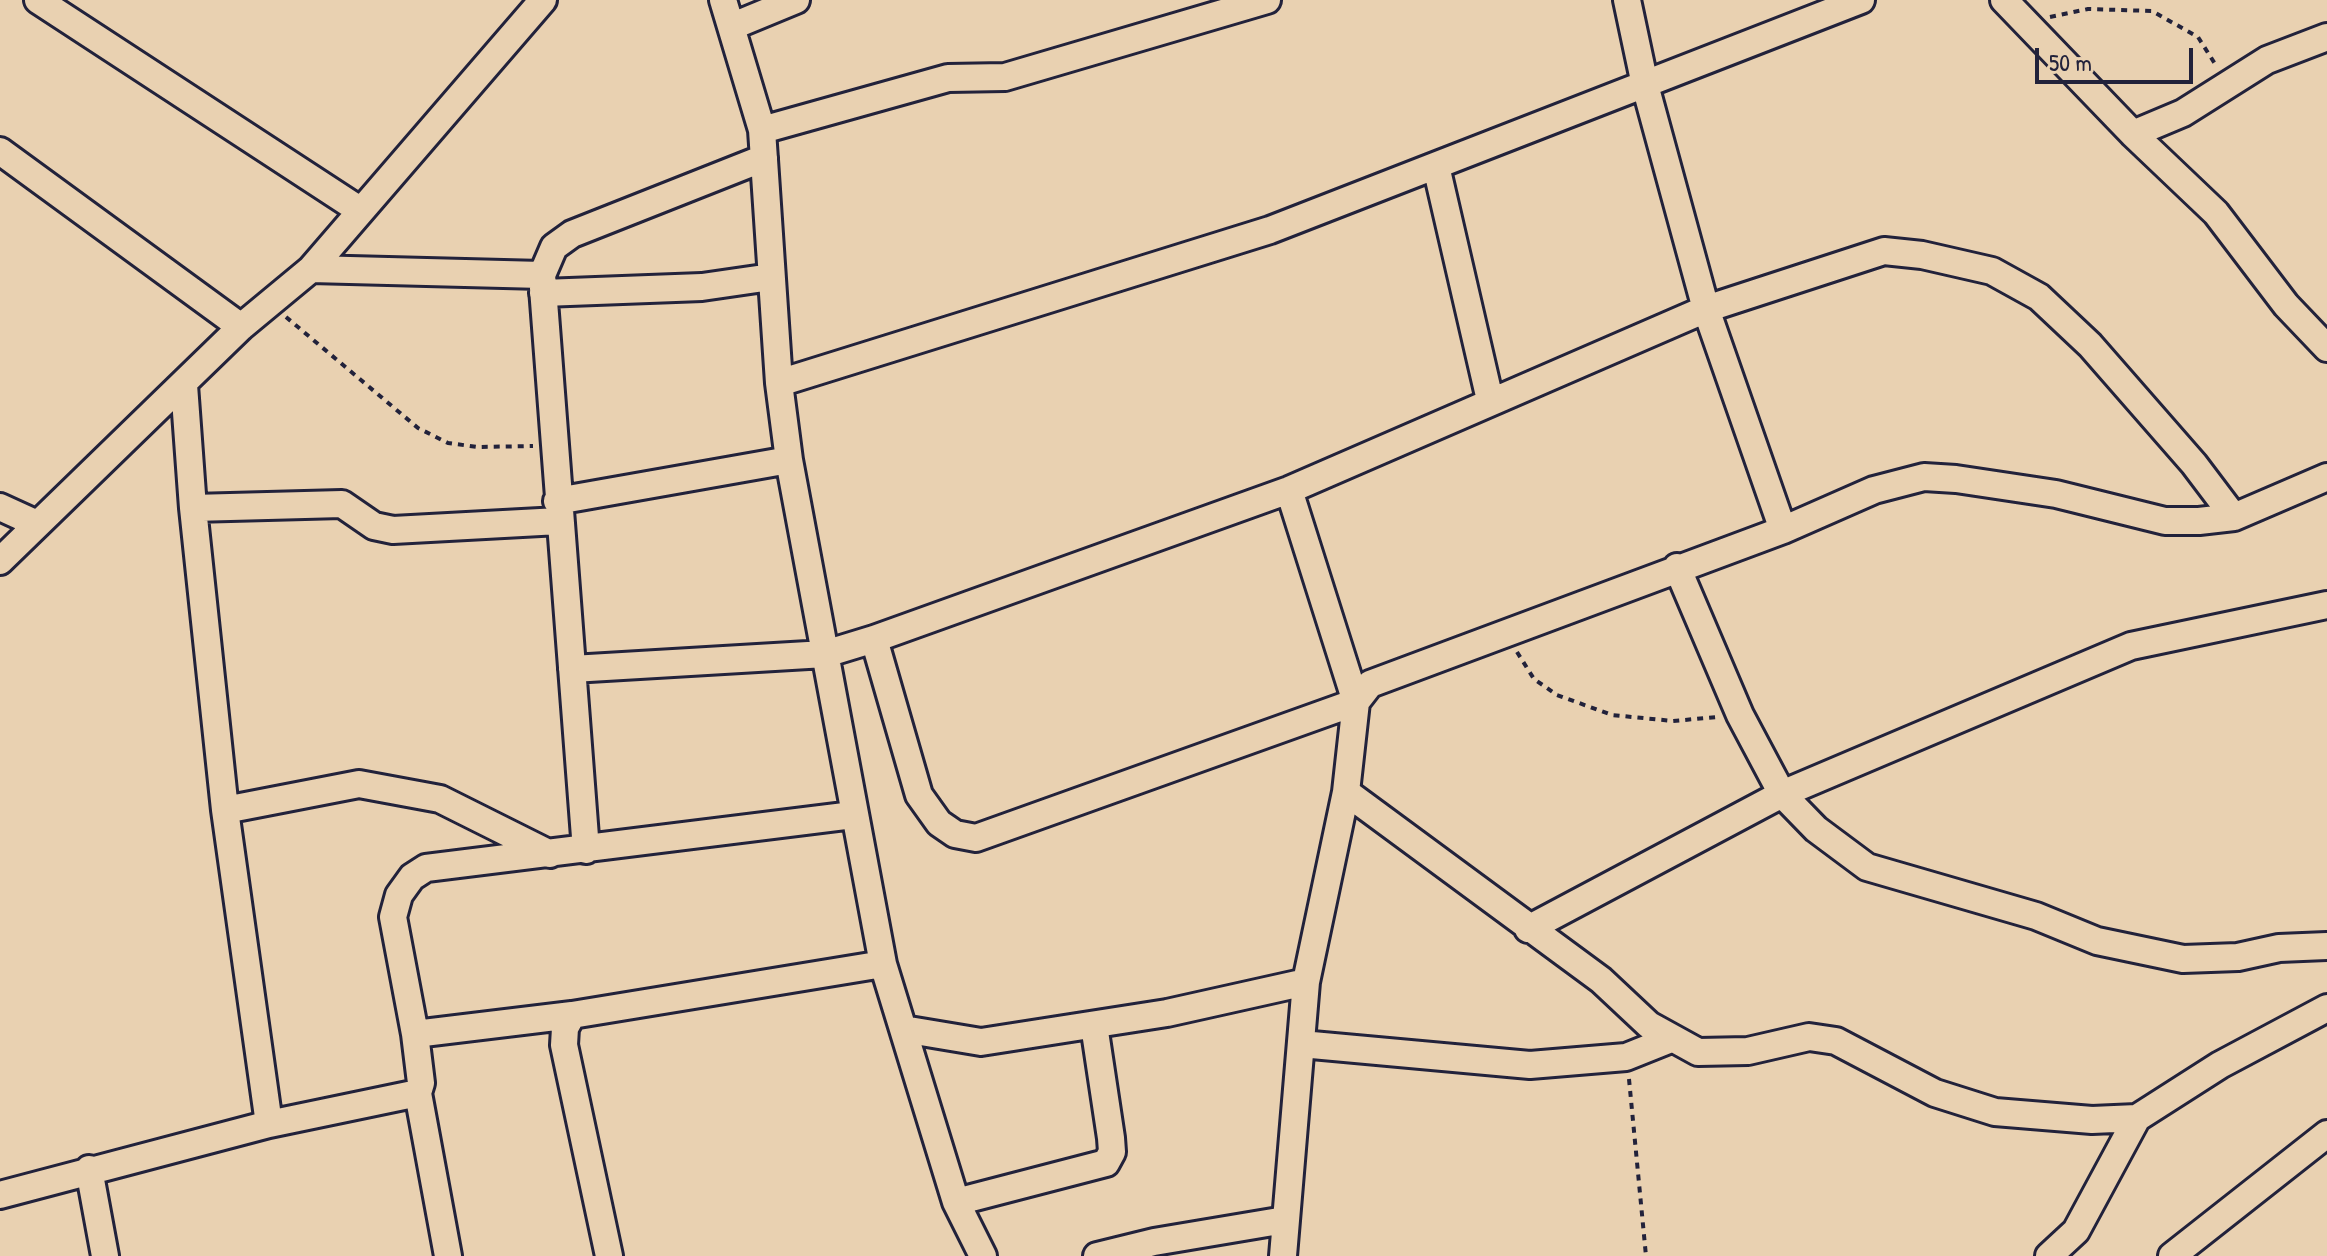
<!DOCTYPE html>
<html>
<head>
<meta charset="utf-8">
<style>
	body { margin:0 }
	#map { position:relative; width:2327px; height:1256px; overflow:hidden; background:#e9d1b1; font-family:"Patrick Hand",sans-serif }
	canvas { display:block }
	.scale { position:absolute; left:2035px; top:48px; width:158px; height:36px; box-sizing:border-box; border:4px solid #22223b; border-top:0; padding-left:10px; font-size:24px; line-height:28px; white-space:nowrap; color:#22223b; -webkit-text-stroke:6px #e9d1b1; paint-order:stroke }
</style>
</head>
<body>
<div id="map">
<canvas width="2327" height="1256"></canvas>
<div class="scale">50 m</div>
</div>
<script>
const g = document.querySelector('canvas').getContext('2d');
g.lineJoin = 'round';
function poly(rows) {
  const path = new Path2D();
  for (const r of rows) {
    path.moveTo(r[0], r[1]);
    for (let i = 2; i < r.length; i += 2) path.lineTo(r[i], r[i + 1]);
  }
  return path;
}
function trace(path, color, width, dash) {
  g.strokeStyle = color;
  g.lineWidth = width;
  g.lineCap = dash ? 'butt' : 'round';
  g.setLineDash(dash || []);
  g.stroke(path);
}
const minor = poly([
	[38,0,361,211],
	[723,0,762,130,779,383,789,460,883,964,956,1202,983,1256],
	[1627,0,1645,85,1706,309,1783,530],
	[2004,0,2133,134,2216,213,2286,305,2327,348],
	[733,26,796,0],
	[762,130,948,78,1005,77,1267,0],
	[2133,134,2183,113,2267,60,2327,37],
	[0,151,241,327],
	[1436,166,1490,400],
	[311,269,542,275],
	[543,293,702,287,771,277],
	[779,383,1270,230,1861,0],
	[184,385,193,508,225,810,269,1124],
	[557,501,789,460],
	[0,507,35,523],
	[193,508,342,504,374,526,393,530,559,521],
	[0,561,241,327,311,269,543,0],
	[1677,567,1740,715,1782,794,1816,829,1867,867,2036,916,2097,941,2183,959,2238,957,2279,948,2327,946],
	[874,639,919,795,939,823,955,834,976,838,1356,702,1370,684,1783,530,1874,490,1924,477,1956,479,2056,494,2165,521,2199,521,2234,517,2327,477],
	[572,669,825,654,874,639,1289,490,1706,309,1884,251,1922,255,1992,271,2039,297,2090,345,2194,464,2234,517],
	[1346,792,1601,980,1649,1025,1698,1052,1748,1051,1809,1037,1836,1041,1935,1093,1995,1112,2092,1120,2137,1118,2220,1065,2327,1008],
	[225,810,359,784,440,799,550,854],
	[586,850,542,275,554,247,572,234,764,158],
	[1528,929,1782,794,2131,646,2327,605],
	[572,1015,565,1028,564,1045,609,1256],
	[903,1029,981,1042,1167,1013,1306,982],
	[415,1034,572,1015,883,964],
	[1301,1044,1530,1065,1626,1057,1671,1039],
	[89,1169,105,1256],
	[0,1195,269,1124,418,1093],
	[956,1202,1106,1163,1112,1152,1111,1138,1094,1025],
	[448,1256,418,1093,421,1083,415,1034,393,917,399,895,412,877,426,868,853,815],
	[1097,1256,1154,1242,1285,1220],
	[1283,1256,1306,982,1346,792,1356,702,1289,490],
	[2049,1256,2076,1231,2137,1118],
	[2172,1256,2327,1134]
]);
trace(minor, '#22223b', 32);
trace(poly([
	[2050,17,2088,9,2152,11,2198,37,2217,67],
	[286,317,418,428,448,443,478,447,533,446],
	[1517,652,1534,679,1557,695,1612,715,1673,721,1717,717],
	[1629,1079,1646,1256]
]), '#22223b', 4, [6, 6]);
trace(minor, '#e9d1b1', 26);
</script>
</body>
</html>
